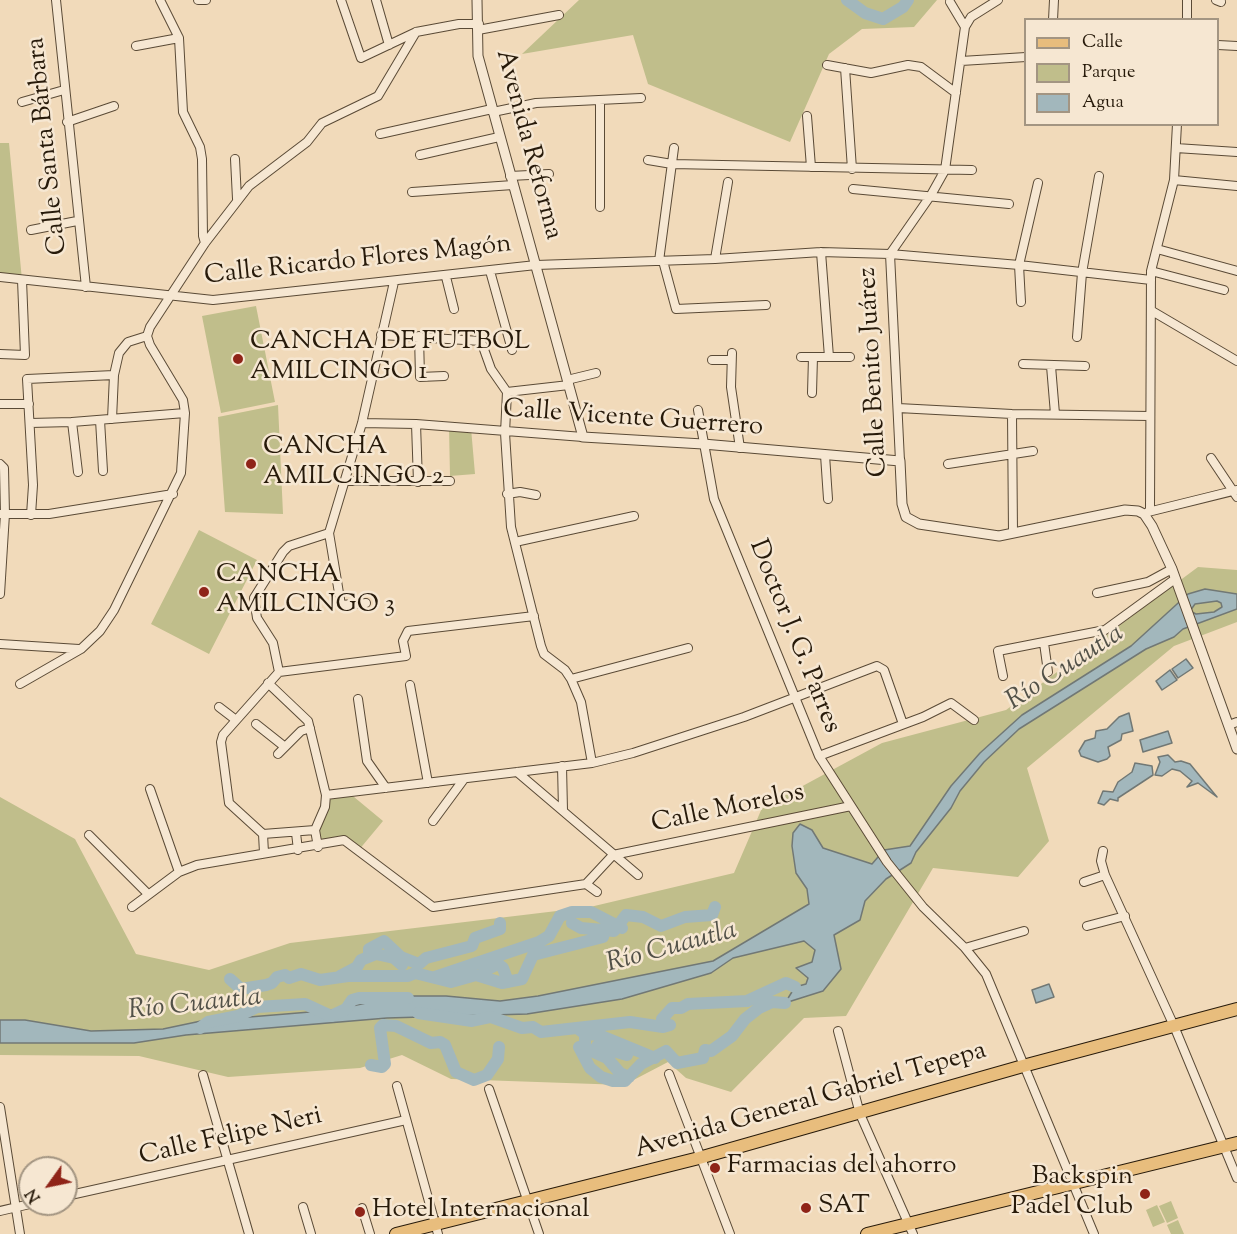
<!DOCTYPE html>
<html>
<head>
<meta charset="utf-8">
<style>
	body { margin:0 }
	#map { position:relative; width:1237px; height:1234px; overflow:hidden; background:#f1daba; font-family:"Sorts Mill Goudy",serif }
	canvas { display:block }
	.legend { position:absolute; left:1024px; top:18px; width:195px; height:108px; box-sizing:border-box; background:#f6e7d2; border:2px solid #a39582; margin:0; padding:8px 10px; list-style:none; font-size:18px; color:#271a0a }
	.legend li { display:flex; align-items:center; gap:12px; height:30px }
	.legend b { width:30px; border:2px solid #a39582 }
	.north { position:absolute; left:18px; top:1156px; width:60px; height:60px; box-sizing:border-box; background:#f6e7d2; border:2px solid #a39582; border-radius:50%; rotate:237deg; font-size:16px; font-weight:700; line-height:24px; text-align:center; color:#271a0a }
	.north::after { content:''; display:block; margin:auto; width:21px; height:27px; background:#8f2418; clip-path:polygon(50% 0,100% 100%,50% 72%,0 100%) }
</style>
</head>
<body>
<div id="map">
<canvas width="1237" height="1234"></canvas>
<ul class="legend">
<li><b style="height:8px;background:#e8bd7d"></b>Calle</li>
<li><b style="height:16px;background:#c0be8b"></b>Parque</li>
<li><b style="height:16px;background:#a2b7bc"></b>Agua</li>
</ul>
<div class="north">N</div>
</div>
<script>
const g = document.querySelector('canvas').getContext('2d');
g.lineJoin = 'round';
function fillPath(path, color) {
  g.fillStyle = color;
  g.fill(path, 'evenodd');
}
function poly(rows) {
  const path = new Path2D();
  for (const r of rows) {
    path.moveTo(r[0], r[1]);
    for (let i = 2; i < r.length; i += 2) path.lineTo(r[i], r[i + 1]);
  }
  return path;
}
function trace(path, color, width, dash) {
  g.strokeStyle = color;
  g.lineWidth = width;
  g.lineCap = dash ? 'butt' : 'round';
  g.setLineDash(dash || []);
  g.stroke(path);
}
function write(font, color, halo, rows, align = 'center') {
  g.font = font + ' "Sorts Mill Goudy",serif';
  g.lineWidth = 5;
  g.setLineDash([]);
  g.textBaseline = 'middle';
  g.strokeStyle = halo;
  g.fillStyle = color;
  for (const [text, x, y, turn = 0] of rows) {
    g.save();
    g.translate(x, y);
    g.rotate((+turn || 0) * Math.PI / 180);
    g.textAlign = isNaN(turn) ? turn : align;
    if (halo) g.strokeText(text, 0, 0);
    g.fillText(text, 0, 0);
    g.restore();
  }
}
fillPath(poly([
	[579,0,937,0,914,27,862,29,829,54,790,142,648,84,633,35,522,54],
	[0,143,9,143,22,280,0,277],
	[256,306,275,402,221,413,202,316],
	[278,405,283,514,225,512,218,417],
	[449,427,471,428,475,474,450,476],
	[199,530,257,560,209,654,151,624],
	[1198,567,1237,570,1237,622,1174,646,1027,768,1049,841,1018,877,933,868,846,1016,804,1018,731,1092,686,1078,668,1062,624,1085,451,1079,402,1055,360,1068,228,1077,139,1056,0,1055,0,797,75,839,136,954,209,970,290,943,590,907,734,873,762,808,882,743,1006,710],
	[348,792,383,821,358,851,344,841,318,847,315,830,326,795],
	[1171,1201,1178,1218,1167,1223,1159,1206],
	[1157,1205,1165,1222,1153,1227,1146,1210],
	[1178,1220,1184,1234,1171,1234,1167,1225]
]), '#c0be8b');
const water = poly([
	[1205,589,1237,594,1237,609,1183,629,1174,637,1146,649,1019,729,984,762,960,791,951,808,916,852,911,863,886,879,865,901,860,920,834,935,841,969,823,991,785,1003,795,987,806,984,808,978,796,968,812,962,815,950,804,941,733,958,711,973,622,999,527,1014,387,1018,186,1035,134,1043,0,1043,0,1020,25,1020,91,1031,163,1029,201,1021,334,1010,398,996,446,996,500,1001,538,996,713,961,809,904,807,889,796,873,792,846,793,833,800,824,812,830,823,848,872,864,884,850,910,846,951,786,980,753,1022,715,1131,646,1188,594,1205,589],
	[1217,601,1221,603,1222,607,1214,612,1196,614,1190,611,1195,604,1217,601],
	[1186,659,1193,668,1178,678,1172,669,1186,659],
	[1170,670,1177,680,1162,690,1156,681,1170,670],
	[1129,713,1133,731,1122,734,1121,740,1108,747,1110,756,1107,759,1098,762,1081,756,1079,751,1085,741,1095,738,1096,731,1107,729,1119,717,1129,713],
	[1168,731,1172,743,1143,752,1140,740,1168,731],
	[1168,755,1175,762,1181,761,1190,764,1217,797,1198,783,1187,787,1192,781,1180,771,1172,769,1162,776,1155,775,1160,762,1158,757,1168,755],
	[1135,763,1152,766,1153,775,1118,798,1118,801,1110,799,1104,805,1098,803,1103,791,1113,792,1118,782,1132,772,1135,763],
	[1049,984,1054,997,1036,1003,1032,990,1049,984]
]);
fillPath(water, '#a2b7bc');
trace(water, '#717875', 1.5);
trace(poly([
	[847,0,865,13,883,19,903,7,908,0],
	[572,923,581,928,614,931,626,915,643,917,661,926,685,917,712,915,715,907],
	[369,956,369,949,384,941,401,957,419,964,426,958,472,946,475,938,500,929,500,923],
	[484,971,498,964,503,968,508,982],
	[340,976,357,967,361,960,376,954,394,958,402,965],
	[435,977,539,942,549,936,560,916,572,912,591,912,622,928],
	[230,979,241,989,266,985,272,983,277,977,285,975,289,978,301,974,320,980,348,976,408,976,415,973,451,982,476,975,502,983,522,979,533,955,603,937],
	[418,1013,472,1021,491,1017,522,1028,533,1027,541,1032,630,1022,663,1027,670,1025],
	[662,1019,672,1008,681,1008,688,1004,747,1001,786,983,795,987],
	[200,1028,208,1022,238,1016,257,1007,305,1004,331,1016,346,1009,352,1000,359,998,408,998],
	[577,1028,585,1034,585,1048,607,1058,620,1073,629,1077],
	[585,1034,599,1035,655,1058],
	[597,1046,627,1055],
	[579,1047,590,1068,601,1077,613,1081,625,1081,641,1064,666,1051,677,1063,703,1058,705,1050,711,1051,732,1036,745,1019,759,1008,772,1002,785,1003],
	[371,1065,382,1067,385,1064,380,1028,383,1025,396,1026,431,1043,440,1042,445,1045,456,1072,474,1080,487,1075,498,1059,499,1047]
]), '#a2b7bc', 12);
const minor = poly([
	[56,0,86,287],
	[160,0,179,38,183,112,200,147,202,159,203,236,205,243],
	[198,0,206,0],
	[341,0,361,58,416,32,459,24,479,24],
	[376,0,389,45],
	[1216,0,1221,2],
	[1053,20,1054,0],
	[1187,20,1187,0],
	[965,27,971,17,998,0],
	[478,30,559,15],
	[1218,45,1237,46],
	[136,46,179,38],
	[961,61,1026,57],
	[827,65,871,73,908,65,921,67,956,93],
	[845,68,852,169],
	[600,101,600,207],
	[22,102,64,90],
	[493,112,536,103,641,98],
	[807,116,811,167],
	[67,122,114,106],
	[380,134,492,109],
	[1176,148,1237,152],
	[420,155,499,137],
	[235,159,237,199],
	[648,160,672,164,972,170],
	[510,176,549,174],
	[1174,180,1237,186],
	[853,189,1009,204],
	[412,192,513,185],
	[31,230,77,221],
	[1157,249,1237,271],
	[821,252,829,357],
	[715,259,728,182],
	[659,261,674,148],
	[663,261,676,309,766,305],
	[490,271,512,350],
	[1151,271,1224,290],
	[0,277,213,300,536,265,715,259,821,252,890,254,1019,265,1151,280],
	[446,277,454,309],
	[1021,302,1019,265,1038,183],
	[1152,311,1237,361],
	[381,335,481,341,491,369,507,392,505,433,511,527,541,646,544,654,565,670,571,679,581,702,592,763],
	[419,336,420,377,444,376],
	[1077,337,1082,273,1099,176],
	[732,353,731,387,740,448],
	[0,354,25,355,22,280],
	[801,357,850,357],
	[712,360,731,360],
	[1023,364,1085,366],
	[1051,366,1055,414],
	[567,380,596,373],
	[507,392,569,385],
	[812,393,813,357],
	[0,404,29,404],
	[898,408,1012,414,1150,416],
	[698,410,714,499,819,756,887,862,923,907,965,948,986,974,1094,1234],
	[1012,414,1013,533],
	[112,419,114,375,119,353,128,342,147,336],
	[100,420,103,471],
	[72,422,78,472],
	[30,423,72,422,185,413],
	[362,423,416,424,583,437],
	[416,424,418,482],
	[825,455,828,499],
	[1211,458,1237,497],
	[900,461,890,254,931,195,945,170,965,27,950,2],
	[0,464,4,468,5,514,0,594],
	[948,464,1033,451],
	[346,481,450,481],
	[507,494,520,492,536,495],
	[1150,511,1151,271,1174,180,1177,124],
	[1148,512,1237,490],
	[0,514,49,514,173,494],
	[31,515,33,485,27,379,114,375],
	[329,533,362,423,394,282],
	[329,533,341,605,366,603],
	[515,542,634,516],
	[1097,593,1148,582,1172,569],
	[1044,643,1048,672],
	[0,644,79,649],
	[279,672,406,656,403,641,408,631,534,616],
	[279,672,273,643,257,618,254,598,283,552,289,546,329,533],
	[1003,676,998,651,1105,630,1175,579],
	[571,679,688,648],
	[268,683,308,721,326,795,325,807,315,830,318,847],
	[20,684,81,649,100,631,114,610,181,473,185,413,183,400,150,345,147,336,150,327,205,243,249,186,307,142,322,123,378,96,416,32],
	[410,685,428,783],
	[358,699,367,761,386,788],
	[219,707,236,720],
	[256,724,285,747],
	[1229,725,1237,722],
	[278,754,301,731,310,728],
	[819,756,923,717,951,703,974,720],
	[562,766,563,810],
	[517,772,638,875],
	[150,789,179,872],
	[326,795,592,763,633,753,744,717,877,666,884,670,903,724],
	[433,821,464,779],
	[296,833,298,850],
	[263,834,315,830],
	[89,835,148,894],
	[1103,851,1101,861,1105,875,1174,1026,1237,1178],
	[264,853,263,834,229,803,221,742,223,735,279,672],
	[613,855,851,806],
	[1084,882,1105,875],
	[586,884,597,892],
	[132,907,179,872,197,865,344,840,433,907,586,884,613,855],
	[1087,926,1125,916],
	[965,948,1024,931],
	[838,1031,860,1114,913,1234],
	[669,1074,730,1234],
	[203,1075,249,1234],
	[397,1086,438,1234],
	[489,1089,539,1234],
	[0,1107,20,1234],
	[66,1196,406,1120],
	[303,1207,311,1234],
	[362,1208,370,1234],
	[0,1211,30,1204]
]);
const tertiary = poly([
	[477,0,478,56,583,437,703,444,900,461,902,504,906,517,919,524,999,536,1125,510,1138,511,1144,514,1152,526,1172,569,1237,749]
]);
const primary = poly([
	[396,1234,699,1158,1023,1066,1237,1009],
	[867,1234,1237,1143]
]);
trace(minor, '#5a4a36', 10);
trace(tertiary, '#5a4a36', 11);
trace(primary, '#271a0a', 14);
trace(minor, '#f6e7d2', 8);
trace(tertiary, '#f6e7d2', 9);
trace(primary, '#e8bd7d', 12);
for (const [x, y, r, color] of [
	[238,359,6,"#8f2418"],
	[251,464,6,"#8f2418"],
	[204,592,6,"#8f2418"],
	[715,1168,6,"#8f2418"],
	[1145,1194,6,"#8f2418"],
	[806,1208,6,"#8f2418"],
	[360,1212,6,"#8f2418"]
]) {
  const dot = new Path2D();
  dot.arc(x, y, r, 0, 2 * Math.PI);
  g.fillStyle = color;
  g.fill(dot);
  trace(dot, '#f6e7d2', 2);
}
write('26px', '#271a0a', '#f6e7d2', [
	["Avenida Reforma",527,145,75],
	["Calle Santa Bárbara",49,146,-96],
	["Calle Ricardo Flores Magón",358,262,-6],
	["Calle Benito Juárez",875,372,-93],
	["Calle Vicente Guerrero",633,420,4],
	["Doctor J. G. Parres",793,637,68],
	["Calle Morelos",728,810,-12],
	["Avenida General Gabriel Tepepa",811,1102,-16],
	["Calle Felipe Neri",231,1138,-13]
]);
write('26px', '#271a0a', '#f6e7d2', [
	["CANCHA DE FUTBOL",250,344],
	["AMILCINGO 1",250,374],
	["CANCHA",263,449],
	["AMILCINGO 2",263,479],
	["CANCHA",216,577],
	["AMILCINGO 3",216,607],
	["Farmacias del ahorro",727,1168],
	["Backspin",1133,1179,"right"],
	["Padel Club",1133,1209,"right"],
	["SAT",818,1208],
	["Hotel Internacional",372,1212]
], 'left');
write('italic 27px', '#525148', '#f6e7d2', [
	["Río Cuautla",1066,669,-33],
	["Río Cuautla",672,949,-15],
	["Río Cuautla",195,1006,-6]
]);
</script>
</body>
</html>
